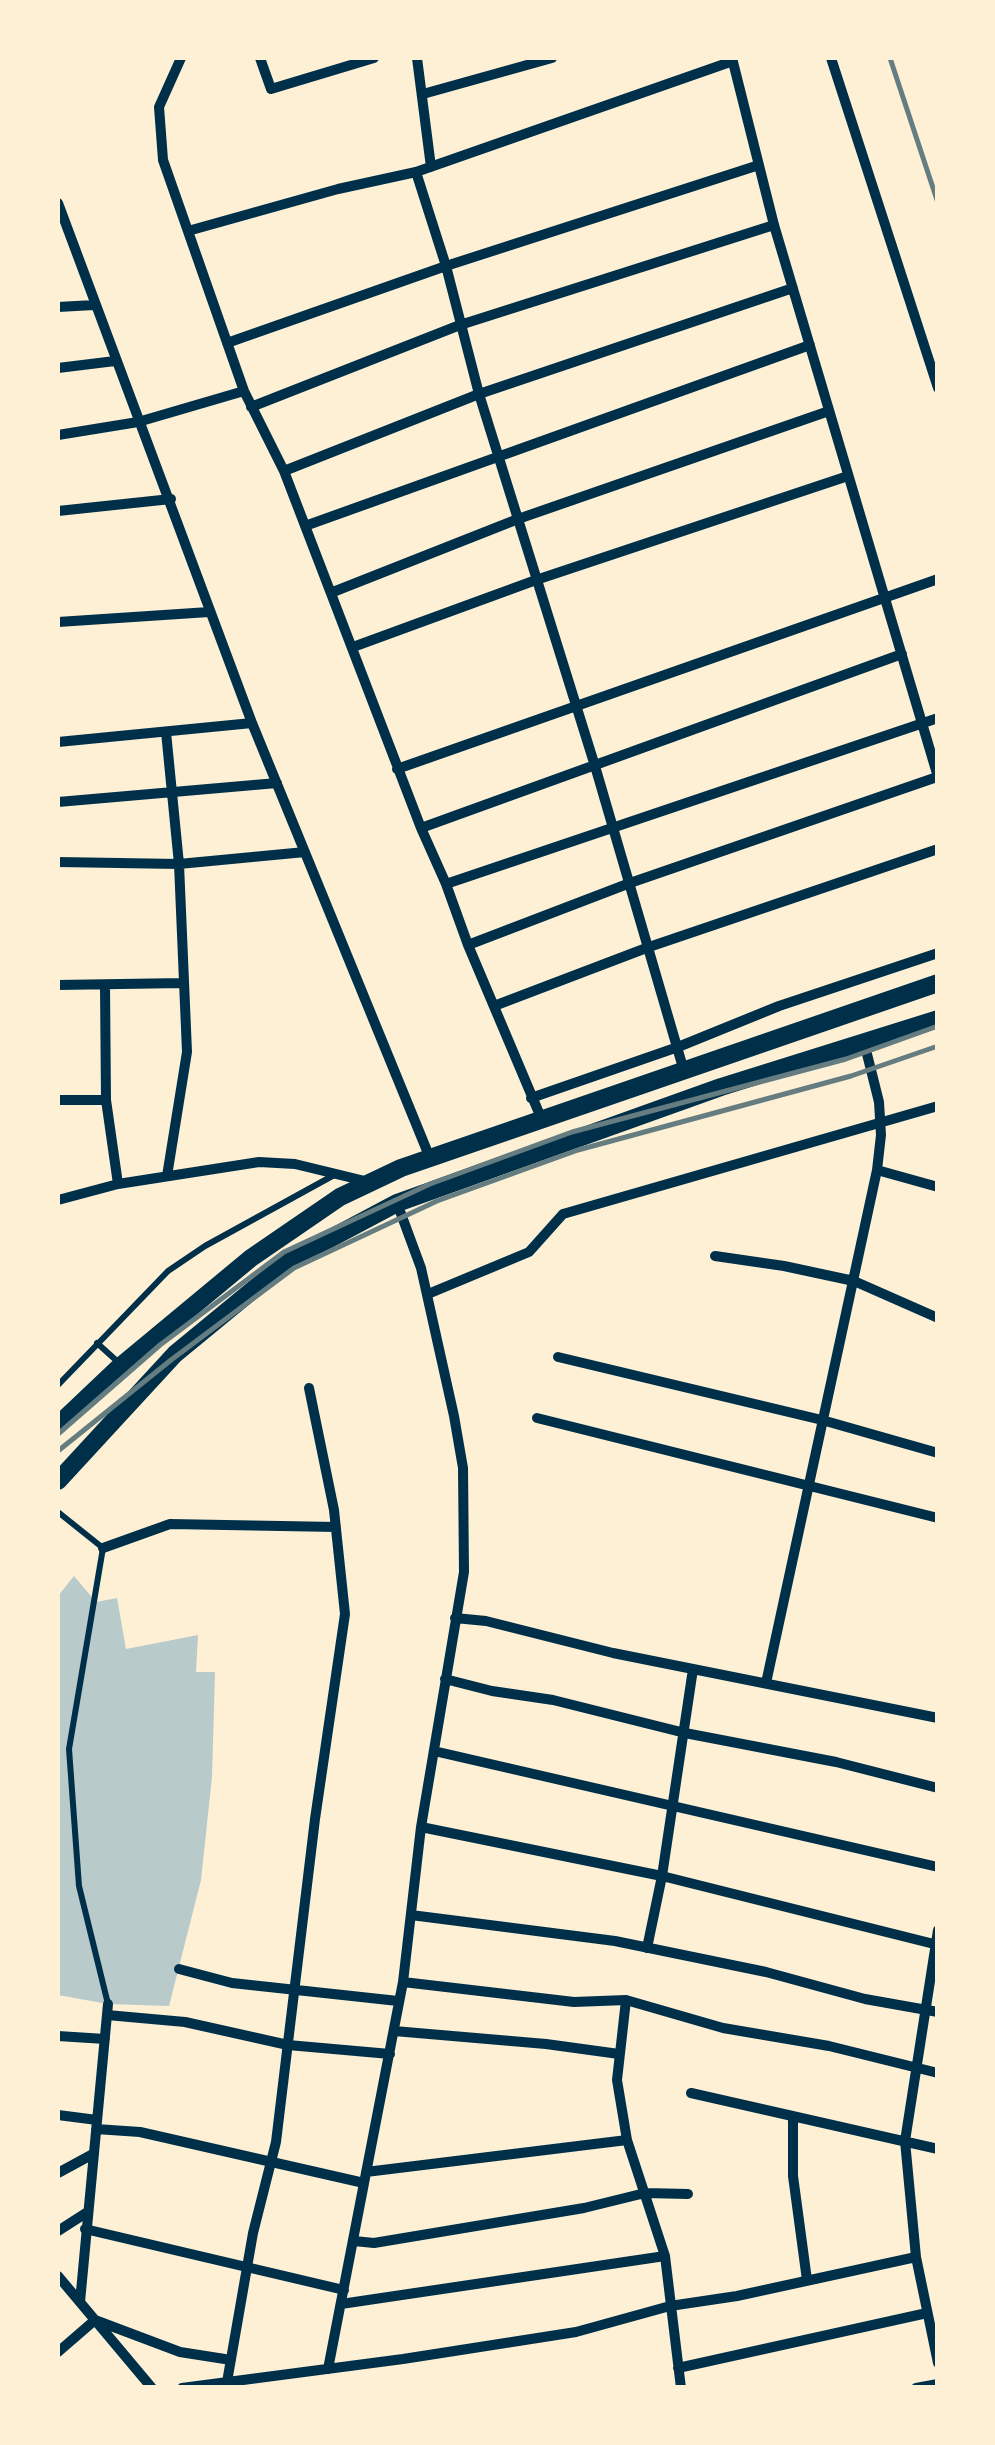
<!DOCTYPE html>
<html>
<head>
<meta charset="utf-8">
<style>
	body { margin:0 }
	#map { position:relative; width:995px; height:2445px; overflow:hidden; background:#fdf0d5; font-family:"Noto Sans",sans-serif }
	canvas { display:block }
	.frame { position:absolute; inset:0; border:60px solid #fdf0d5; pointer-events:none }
</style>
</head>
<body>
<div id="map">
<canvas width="995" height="2445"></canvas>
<div class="frame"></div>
</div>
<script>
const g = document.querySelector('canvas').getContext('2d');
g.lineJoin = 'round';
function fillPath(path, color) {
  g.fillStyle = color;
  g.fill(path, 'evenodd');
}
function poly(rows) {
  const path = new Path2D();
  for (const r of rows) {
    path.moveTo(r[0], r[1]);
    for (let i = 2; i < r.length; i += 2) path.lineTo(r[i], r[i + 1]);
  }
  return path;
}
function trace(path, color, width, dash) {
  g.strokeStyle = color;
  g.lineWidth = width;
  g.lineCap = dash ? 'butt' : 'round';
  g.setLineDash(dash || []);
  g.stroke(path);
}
fillPath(poly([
	[74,1576,96,1602,117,1598,126,1649,198,1635,196,1672,215,1672,212,1777,201,1880,169,2006,108,2004,58,1995,58,1596]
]), '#b9caca');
trace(poly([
	[97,1343,118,1362],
	[58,1385,168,1271,205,1246,336,1174],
	[58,1512,103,1548,69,1749,79,1886,108,2004]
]), '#003049', 6);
trace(poly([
	[181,58,159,107,163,160,244,391,284,471,421,828,446,884,468,945,542,1120],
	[260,58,271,89,374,58],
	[417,58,431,167],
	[732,58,774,225,938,777],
	[831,58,938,388],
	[423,94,552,58],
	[416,172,446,266,479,394,595,766,684,1071],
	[58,203,252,723,430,1158],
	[188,231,338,189,416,172,733,61],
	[58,307,94,305],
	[227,343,446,266,759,165],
	[58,368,115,361],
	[251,407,460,325,774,225],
	[58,435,138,422,244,391],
	[284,471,479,394,793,288],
	[58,511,171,499],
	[305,526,810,345],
	[333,592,518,519,829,411],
	[58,622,209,612],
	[353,647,536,580,848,476],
	[166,732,179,864,187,1052,167,1176],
	[58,742,252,723],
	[397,769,938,579],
	[58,802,277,783],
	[421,828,902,654],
	[58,862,179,864,305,852],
	[446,884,938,718],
	[468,945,630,883,937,777],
	[58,985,183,983],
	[105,986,106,1100,118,1184],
	[494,1006,649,947,938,849],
	[531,1098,678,1047,779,1006,938,953],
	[58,1100,106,1100],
	[877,1170,938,1187],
	[58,1200,118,1184,259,1162,295,1164,369,1182],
	[715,1256,784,1266,854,1281,938,1318],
	[428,1294,529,1252,563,1214,938,1106],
	[558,1357,822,1420,938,1453],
	[537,1418,938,1518],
	[103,1548,170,1524,336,1527],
	[455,1618,486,1621,613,1653,938,1718],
	[445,1679,492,1691,553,1700,685,1733,836,1762,938,1788],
	[766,1683,877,1170,881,1135,879,1102,864,1042],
	[434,1751,938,1867],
	[421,1827,662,1876,938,1945],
	[411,1915,615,1941,766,1972,865,1999,938,2012],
	[938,1930,905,2141,916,2257,938,2363],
	[647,1948,662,1876,693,1669],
	[179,1969,232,1983,398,2001],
	[403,1982,574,2002,626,2000,723,2028,829,2046,938,2073],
	[626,2000,617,2080,627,2140,665,2256,681,2388],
	[107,2015,185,2022,288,2045,390,2054],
	[394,2031,546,2044,619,2054],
	[58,2036,105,2039],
	[691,2093,938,2149],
	[58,2115,97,2120],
	[793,2118,793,2176,807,2280],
	[96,2129,140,2132,364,2183],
	[366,2172,627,2140],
	[58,2173,93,2154],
	[85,2229,344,2290],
	[58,2231,86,2213],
	[354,2241,374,2243,584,2208,645,2193,688,2194],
	[58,2276,152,2388],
	[80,2302,108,2004],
	[341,2304,665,2256],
	[58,2352,95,2320,180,2352,231,2360],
	[678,2368,927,2313],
	[328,2369,403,1982,421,1827,464,1572,463,1468,454,1416,421,1268,397,1203],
	[227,2382,253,2233,276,2142,315,1819,345,1614,334,1510,309,1388],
	[182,2388,403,2359,576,2332,670,2306,737,2296,916,2257],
	[916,2388,938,2384]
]), '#003049', 10);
trace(poly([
	[58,1425,116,1370,251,1258,340,1197,401,1168,938,983],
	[58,1481,175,1354,288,1261,397,1203,721,1087,938,1019]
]), '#003049', 18);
trace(poly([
	[890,58,938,203],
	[58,1434,160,1345,284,1252,430,1184,572,1132,846,1059,938,1026],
	[58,1451,171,1360,294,1268,437,1201,578,1150,851,1076,938,1046]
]), '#657d81', 5);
</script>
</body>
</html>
